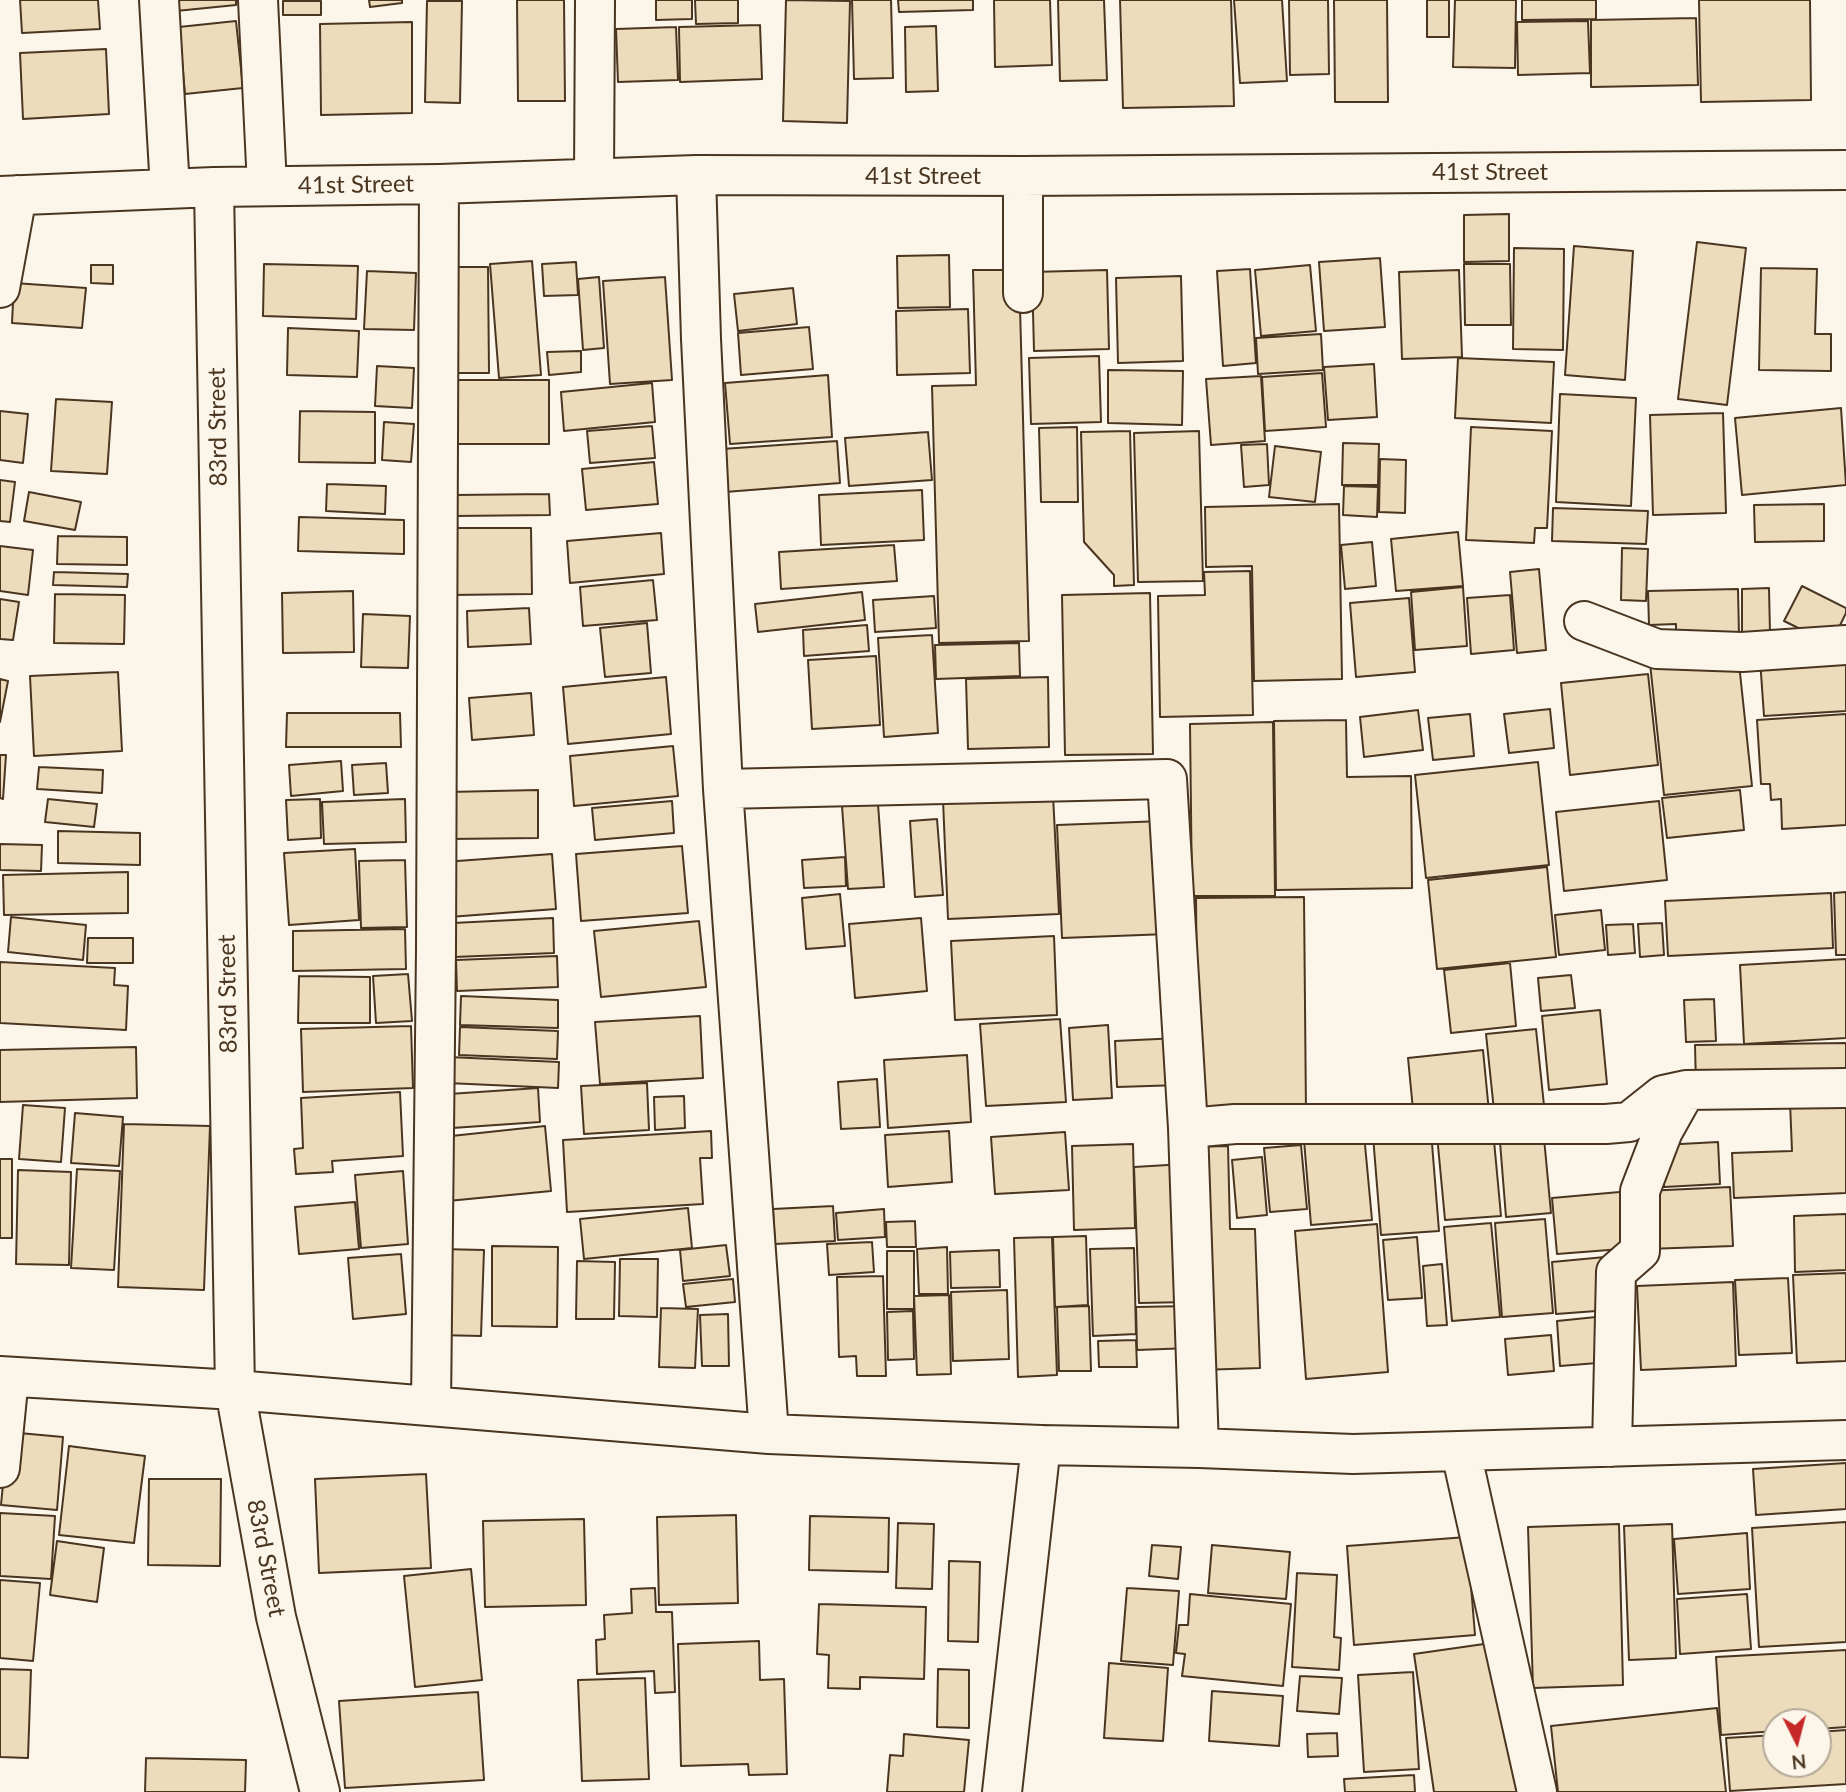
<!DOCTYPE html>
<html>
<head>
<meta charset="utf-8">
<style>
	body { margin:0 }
	#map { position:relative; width:1846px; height:1792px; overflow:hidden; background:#fbf6e9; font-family:Lato,sans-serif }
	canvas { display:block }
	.north { position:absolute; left:1762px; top:1708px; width:70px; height:70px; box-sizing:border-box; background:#fbf6e9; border:2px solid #b4a999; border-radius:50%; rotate:174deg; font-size:19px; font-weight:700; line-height:28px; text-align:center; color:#4a3520 }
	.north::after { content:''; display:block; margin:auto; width:24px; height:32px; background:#c62828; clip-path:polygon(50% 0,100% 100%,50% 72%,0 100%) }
</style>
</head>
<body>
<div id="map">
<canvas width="1846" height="1792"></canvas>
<div class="north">N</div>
</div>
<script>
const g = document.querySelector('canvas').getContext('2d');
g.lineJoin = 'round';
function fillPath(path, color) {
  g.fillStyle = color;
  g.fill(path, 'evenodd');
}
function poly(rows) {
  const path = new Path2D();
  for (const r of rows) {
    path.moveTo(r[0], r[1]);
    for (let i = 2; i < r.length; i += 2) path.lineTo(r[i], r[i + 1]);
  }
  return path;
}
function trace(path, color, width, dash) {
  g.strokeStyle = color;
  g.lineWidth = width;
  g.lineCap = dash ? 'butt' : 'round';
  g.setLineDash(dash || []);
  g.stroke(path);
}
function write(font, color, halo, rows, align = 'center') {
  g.font = font + ' Lato,sans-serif';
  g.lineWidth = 5;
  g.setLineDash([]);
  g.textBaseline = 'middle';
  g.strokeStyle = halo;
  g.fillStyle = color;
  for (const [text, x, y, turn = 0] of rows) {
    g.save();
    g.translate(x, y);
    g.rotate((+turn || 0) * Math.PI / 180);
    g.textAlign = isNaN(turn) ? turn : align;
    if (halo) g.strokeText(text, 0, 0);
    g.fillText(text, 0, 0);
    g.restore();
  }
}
const building = poly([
	[20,0,98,0,100,29,22,33,20,0],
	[175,0,236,0,236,5,176,11,175,0],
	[369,0,402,0,402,3,370,7,369,0],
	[517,0,564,0,565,101,518,101,517,0],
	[656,0,692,0,692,19,656,20,656,0],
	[695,0,738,0,738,23,696,24,695,0],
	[786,0,850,1,847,123,783,121,786,0],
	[852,0,891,0,893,78,854,79,852,0],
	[898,0,973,0,973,10,899,12,898,0],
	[994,0,1050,0,1052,65,995,67,994,0],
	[1058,0,1104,0,1107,80,1060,81,1058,0],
	[1120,0,1231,0,1234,106,1123,108,1120,0],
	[1234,0,1282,0,1287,81,1240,83,1234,0],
	[1289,0,1328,0,1329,74,1290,75,1289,0],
	[1334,0,1387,0,1388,102,1335,102,1334,0],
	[1427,0,1449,0,1449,37,1427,37,1427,0],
	[1455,0,1516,0,1515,68,1453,67,1455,0],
	[1522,0,1596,0,1596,19,1522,20,1522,0],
	[1699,0,1810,0,1811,100,1701,102,1699,0],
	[283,1,321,1,321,15,283,15,283,1],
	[427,1,462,1,460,103,425,102,427,1],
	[1696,18,1698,85,1591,87,1591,20,1696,18],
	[236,21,243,88,185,94,179,27,236,21],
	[1588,21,1590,73,1518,75,1517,22,1588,21],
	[412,22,412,113,321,115,320,24,412,22],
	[760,25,762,79,680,82,679,27,760,25],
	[936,26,938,91,906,92,905,27,936,26],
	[676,27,678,80,618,82,616,29,676,27],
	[106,49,109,114,23,119,20,53,106,49],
	[1509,214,1509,261,1464,262,1464,215,1509,214],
	[1697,242,1746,248,1727,405,1678,399,1697,242],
	[1574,246,1633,251,1625,380,1565,375,1574,246],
	[1514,248,1564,249,1563,350,1513,349,1514,248],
	[949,255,950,307,898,308,897,256,949,255],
	[1380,258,1385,327,1324,331,1319,262,1380,258],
	[532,261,541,375,499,378,490,264,532,261],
	[576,262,578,295,544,296,542,264,576,262],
	[264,264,358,266,356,319,263,316,264,264],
	[1464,264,1510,264,1511,325,1465,325,1464,264],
	[91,265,113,265,113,284,91,283,91,265],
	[1310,265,1316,331,1261,336,1255,270,1310,265],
	[454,267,488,267,489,373,455,373,454,267],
	[1761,268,1817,269,1815,334,1831,334,1831,371,1759,370,1761,268],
	[1250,269,1256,363,1223,366,1217,271,1250,269],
	[973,270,1019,270,1029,641,939,643,932,386,976,385,973,270],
	[1107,270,1109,349,1034,351,1032,272,1107,270],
	[1459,270,1462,357,1402,359,1399,272,1459,270],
	[367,271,416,273,414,330,364,329,367,271],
	[1181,276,1183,361,1118,363,1116,278,1181,276],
	[599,277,604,348,583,350,578,279,599,277],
	[665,277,672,380,610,384,603,281,665,277],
	[14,283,86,288,82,328,12,323,14,283],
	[793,288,797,324,738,331,734,294,793,288],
	[968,309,970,373,897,375,896,311,968,309],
	[809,327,813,369,741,375,738,333,809,327],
	[288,328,359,331,357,377,287,375,288,328],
	[1321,334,1323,370,1258,374,1256,338,1321,334],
	[581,351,581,372,549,375,547,352,581,351],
	[1099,356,1101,422,1031,424,1029,358,1099,356],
	[1458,358,1554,362,1551,423,1455,418,1458,358],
	[1374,364,1377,417,1328,420,1324,367,1374,364],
	[377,366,414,368,412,408,375,406,377,366],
	[1108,370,1183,371,1182,425,1108,423,1108,370],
	[1322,373,1326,427,1265,431,1262,377,1322,373],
	[828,375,832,437,730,444,725,383,828,375],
	[1261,376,1265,441,1211,445,1206,379,1261,376],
	[456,380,549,380,549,444,456,444,456,380],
	[652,383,655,422,564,431,561,392,652,383],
	[1560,394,1636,398,1631,506,1556,502,1560,394],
	[56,399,112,402,107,474,51,471,56,399],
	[1841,408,1846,485,1742,495,1735,418,1841,408],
	[0,411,28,414,23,463,0,460,0,411],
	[300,411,375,412,375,463,299,462,300,411],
	[1723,413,1726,513,1653,515,1650,415,1723,413],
	[384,422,414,424,411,462,382,460,384,422],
	[652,426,655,458,590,463,587,431,652,426],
	[1077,427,1078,502,1041,502,1039,428,1077,427],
	[1471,427,1552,431,1547,528,1535,528,1534,543,1466,540,1471,427],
	[1130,431,1134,585,1114,586,1114,575,1084,542,1081,432,1130,431],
	[1199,431,1203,581,1138,582,1134,433,1199,431],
	[928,432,932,480,849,486,845,438,928,432],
	[837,441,840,483,725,492,722,449,837,441],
	[1343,443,1379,444,1378,485,1342,485,1343,443],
	[1267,444,1269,485,1244,487,1241,445,1267,444],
	[1275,446,1321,452,1315,502,1269,497,1275,446],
	[1380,459,1406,460,1405,513,1379,512,1380,459],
	[654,462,658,504,586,510,582,469,654,462],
	[0,480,15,482,10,522,0,521,0,480],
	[327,484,386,486,385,514,326,511,327,484],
	[1344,486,1378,487,1377,517,1343,515,1344,486],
	[922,490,924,540,821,545,819,495,922,490],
	[29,492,81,502,75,530,24,521,29,492],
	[549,494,550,515,454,516,454,495,549,494],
	[1339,504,1342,679,1254,681,1252,566,1206,567,1205,507,1339,504],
	[1824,504,1824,541,1755,542,1754,505,1824,504],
	[1553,508,1648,511,1646,544,1552,541,1553,508],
	[299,517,404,520,404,554,298,551,299,517],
	[450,528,531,528,532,594,450,595,450,528],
	[1458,532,1463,586,1396,591,1391,539,1458,532],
	[661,533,664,574,570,583,567,541,661,533],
	[58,536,127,537,127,565,57,564,58,536],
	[1372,542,1376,586,1345,589,1341,545,1372,542],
	[894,545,897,581,781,589,779,552,894,545],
	[0,546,33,550,28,595,0,591,0,546],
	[1622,548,1648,549,1646,601,1621,600,1622,548],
	[1539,569,1546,650,1517,653,1510,572,1539,569],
	[1250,571,1253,715,1160,717,1158,596,1205,595,1204,572,1250,571],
	[54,572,128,574,127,587,53,585,54,572],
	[653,580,657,620,583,626,580,587,653,580],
	[1802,586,1846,608,1846,613,1831,644,1784,621,1802,586],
	[1463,587,1467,646,1415,650,1411,592,1463,587],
	[1769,588,1770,633,1742,633,1742,589,1769,588],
	[1738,589,1739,635,1676,637,1676,624,1649,625,1648,591,1738,589],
	[353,591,354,652,283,653,282,593,353,591],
	[862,592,865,620,758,632,755,604,862,592],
	[1150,593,1153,754,1065,755,1062,595,1150,593],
	[55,594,125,595,124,644,54,643,55,594],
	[1510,595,1514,650,1471,654,1467,598,1510,595],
	[934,596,936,628,875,632,873,600,934,596],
	[1409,598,1415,672,1356,677,1350,603,1409,598],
	[0,599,19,602,13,640,0,639,0,599],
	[529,608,531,644,468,647,467,611,529,608],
	[363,614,410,616,408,668,361,667,363,614],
	[647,623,651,673,605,677,600,628,647,623],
	[867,625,869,651,804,656,803,630,867,625],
	[932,635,938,733,884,737,878,638,932,635],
	[1019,643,1020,676,936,679,935,645,1019,643],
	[1738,654,1752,786,1664,795,1650,663,1738,654],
	[1846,654,1846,711,1764,716,1760,659,1846,654],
	[876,656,880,725,812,729,808,660,876,656],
	[118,672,122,751,34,756,30,676,118,672],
	[1648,674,1658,765,1570,775,1561,683,1648,674],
	[666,677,671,734,568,744,563,687,666,677],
	[1048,677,1049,747,968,749,966,679,1048,677],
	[0,679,8,681,0,722,0,679],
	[531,693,534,735,472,740,469,698,531,693],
	[1550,709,1554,748,1509,753,1504,714,1550,709],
	[1418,710,1423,750,1364,757,1360,717,1418,710],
	[287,713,400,713,401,747,286,747,287,713],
	[1470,714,1474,756,1433,760,1428,718,1470,714],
	[1846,714,1846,825,1782,829,1781,799,1771,800,1770,784,1761,784,1757,720,1846,714],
	[1346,720,1347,777,1411,776,1412,888,1276,890,1274,721,1346,720],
	[1273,722,1275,896,1192,896,1190,724,1273,722],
	[673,746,678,796,574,806,570,756,673,746],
	[0,755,6,755,3,799,0,798,0,755],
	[341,761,343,791,291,796,289,765,341,761],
	[1538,762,1549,865,1426,878,1415,775,1538,762],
	[386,763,388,793,354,795,352,765,386,763],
	[39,767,103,770,102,793,37,789,39,767],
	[538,790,538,838,448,839,448,792,538,790],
	[1740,790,1744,830,1667,838,1662,798,1740,790],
	[1053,795,1059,914,948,919,943,800,1053,795],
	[48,799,97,804,94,827,45,822,48,799],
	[320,799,321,838,288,840,286,800,320,799],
	[405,799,406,842,324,844,322,802,405,799],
	[672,801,674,833,595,840,592,808,672,801],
	[1659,801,1667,880,1564,891,1556,812,1659,801],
	[878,804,884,887,848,889,842,806,878,804],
	[937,819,943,895,915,897,910,821,937,819],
	[1163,821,1168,934,1062,938,1057,825,1163,821],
	[58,831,140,833,140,865,58,863,58,831],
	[0,844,42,845,41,871,0,870,0,844],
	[682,846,688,913,581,921,576,854,682,846],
	[355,849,359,920,289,925,284,853,355,849],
	[552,854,556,909,449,917,444,862,552,854],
	[845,857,846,886,804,888,802,860,845,857],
	[405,860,407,927,361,928,359,861,405,860],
	[1547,867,1556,957,1437,969,1428,880,1547,867],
	[128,872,128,913,4,915,3,875,128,872],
	[1846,892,1846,955,1836,955,1834,893,1846,892],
	[1831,893,1833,948,1668,956,1665,901,1831,893],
	[840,894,845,946,806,949,802,898,840,894],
	[1304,897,1306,1114,1198,1115,1196,898,1304,897],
	[1601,910,1605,950,1559,955,1555,915,1601,910],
	[11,917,86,925,83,960,8,952,11,917],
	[553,918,554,953,454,957,453,923,553,918],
	[921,918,927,991,855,998,849,924,921,918],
	[699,921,706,987,601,997,594,931,699,921],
	[1662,923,1664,955,1640,957,1638,924,1662,923],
	[1633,924,1635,953,1608,955,1606,925,1633,924],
	[405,929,406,969,293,971,293,931,405,929],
	[1054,936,1057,1015,955,1020,951,941,1054,936],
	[88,938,133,938,133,963,87,963,88,938],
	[557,956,558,987,457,991,456,960,557,956],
	[1846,959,1846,1038,1744,1044,1740,965,1846,959],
	[0,962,115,968,114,985,128,986,126,1030,0,1023,0,962],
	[1510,963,1516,1026,1451,1033,1444,970,1510,963],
	[408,974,412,1021,376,1023,373,976,408,974],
	[1571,975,1575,1008,1541,1011,1538,978,1571,975],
	[299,976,370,977,370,1023,298,1023,299,976],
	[461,996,558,1000,558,1028,460,1025,461,996],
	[1714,999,1716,1041,1686,1042,1684,1000,1714,999],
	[1600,1010,1607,1084,1549,1090,1542,1016,1600,1010],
	[700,1016,703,1078,600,1084,595,1022,700,1016],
	[1060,1019,1066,1102,986,1106,980,1024,1060,1019],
	[1108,1025,1112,1098,1073,1100,1069,1028,1108,1025],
	[411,1026,413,1088,303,1092,301,1029,411,1026],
	[460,1027,558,1031,557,1059,459,1055,460,1027],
	[1536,1029,1545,1115,1495,1120,1486,1034,1536,1029],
	[1179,1038,1181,1085,1117,1087,1115,1041,1179,1038],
	[1846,1043,1846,1083,1696,1086,1695,1045,1846,1043],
	[136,1047,137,1098,0,1102,0,1050,136,1047],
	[1483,1050,1489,1112,1414,1120,1408,1058,1483,1050],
	[967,1055,971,1122,888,1128,884,1060,967,1055],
	[449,1057,559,1062,558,1088,447,1083,449,1057],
	[877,1079,880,1127,841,1129,838,1082,877,1079],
	[647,1083,649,1130,584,1134,581,1086,647,1083],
	[538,1088,540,1122,452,1128,449,1094,538,1088],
	[400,1092,403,1156,332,1161,333,1172,296,1174,294,1149,303,1148,301,1098,400,1092],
	[684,1096,685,1128,655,1130,654,1097,684,1096],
	[1846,1100,1846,1193,1734,1198,1732,1153,1792,1151,1790,1102,1846,1100],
	[23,1105,65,1108,61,1162,19,1159,23,1105],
	[75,1113,123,1117,119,1166,71,1163,75,1113],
	[124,1124,210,1126,204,1290,118,1287,124,1124],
	[545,1126,551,1191,448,1201,442,1137,545,1126],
	[1493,1130,1501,1216,1445,1220,1437,1135,1493,1130],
	[711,1131,712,1158,700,1158,703,1204,567,1212,563,1140,711,1131],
	[949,1131,952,1182,888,1187,885,1135,949,1131],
	[1431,1131,1439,1231,1381,1235,1373,1136,1431,1131],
	[1065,1132,1069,1190,995,1194,991,1137,1065,1132],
	[1364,1134,1372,1220,1311,1225,1304,1140,1364,1134],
	[1544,1138,1551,1213,1506,1217,1500,1142,1544,1138],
	[1718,1142,1720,1184,1664,1187,1662,1145,1718,1142],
	[1133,1144,1135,1228,1074,1230,1072,1146,1133,1144],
	[1301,1145,1307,1209,1270,1212,1264,1148,1301,1145],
	[1228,1146,1230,1229,1255,1229,1260,1368,1200,1370,1193,1147,1228,1146],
	[1262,1157,1267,1215,1237,1218,1232,1160,1262,1157],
	[0,1159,12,1159,12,1238,0,1238,0,1159],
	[1185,1164,1189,1302,1139,1303,1134,1167,1185,1164],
	[77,1169,120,1171,114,1270,71,1268,77,1169],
	[18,1170,71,1172,69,1265,16,1264,18,1170],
	[403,1171,408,1244,361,1248,355,1175,403,1171],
	[1730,1187,1733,1246,1647,1249,1645,1191,1730,1187],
	[1631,1191,1635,1248,1557,1254,1552,1198,1631,1191],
	[355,1202,359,1249,299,1254,295,1207,355,1202],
	[833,1206,835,1241,775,1244,773,1209,833,1206],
	[688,1208,692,1248,584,1259,580,1219,688,1208],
	[884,1209,885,1237,838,1240,836,1213,884,1209],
	[1846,1214,1846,1270,1795,1272,1794,1216,1846,1214],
	[1545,1219,1553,1313,1502,1317,1495,1223,1545,1219],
	[915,1221,916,1247,887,1247,886,1222,915,1221],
	[1491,1223,1500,1317,1452,1321,1444,1227,1491,1223],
	[1377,1224,1388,1372,1306,1379,1295,1231,1377,1224],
	[1086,1236,1088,1305,1055,1307,1053,1237,1086,1236],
	[1052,1237,1057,1375,1018,1377,1014,1238,1052,1237],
	[1417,1237,1422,1298,1388,1300,1383,1240,1417,1237],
	[872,1242,874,1272,829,1275,827,1244,872,1242],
	[726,1245,730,1276,683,1281,680,1250,726,1245],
	[492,1246,558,1247,557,1327,492,1326,492,1246],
	[947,1247,948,1294,919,1294,917,1249,947,1247],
	[1134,1248,1136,1334,1093,1336,1090,1249,1134,1248],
	[440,1249,484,1250,481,1336,438,1335,440,1249],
	[999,1250,1000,1287,951,1288,950,1252,999,1250],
	[887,1251,914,1251,914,1309,887,1309,887,1251],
	[401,1254,406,1314,353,1319,348,1258,401,1254],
	[1605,1257,1610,1310,1556,1314,1552,1262,1605,1257],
	[620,1259,658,1259,657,1317,619,1316,620,1259],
	[577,1261,615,1262,614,1319,576,1319,577,1261],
	[1442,1264,1447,1325,1427,1326,1423,1266,1442,1264],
	[1846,1273,1846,1361,1797,1363,1793,1275,1846,1273],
	[883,1276,886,1376,857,1376,856,1356,839,1357,837,1277,883,1276],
	[1788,1278,1792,1353,1739,1355,1735,1280,1788,1278],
	[733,1279,735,1302,686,1307,683,1284,733,1279],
	[1733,1282,1736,1366,1641,1370,1637,1286,1733,1282],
	[1007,1290,1009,1359,953,1361,951,1292,1007,1290],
	[949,1295,951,1374,917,1375,914,1296,949,1295],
	[1089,1306,1091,1371,1059,1371,1057,1307,1089,1306],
	[1190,1306,1191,1348,1137,1350,1136,1307,1190,1306],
	[661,1308,698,1309,695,1368,659,1367,661,1308],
	[913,1311,914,1359,888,1360,887,1312,913,1311],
	[728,1314,729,1366,702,1366,700,1315,728,1314],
	[1606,1316,1610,1362,1560,1366,1557,1321,1606,1316],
	[1551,1335,1554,1371,1508,1375,1505,1339,1551,1335],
	[1136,1340,1137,1367,1099,1367,1098,1341,1136,1340],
	[8,1432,63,1437,57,1510,1,1505,8,1432],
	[69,1446,145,1456,134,1543,59,1535,69,1446],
	[1846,1463,1846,1509,1756,1515,1753,1469,1846,1463],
	[426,1474,431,1568,319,1573,315,1479,426,1474],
	[149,1479,221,1479,220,1566,148,1565,149,1479],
	[0,1513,55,1516,51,1579,0,1576,0,1513],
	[736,1515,738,1603,659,1605,657,1517,736,1515],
	[810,1516,889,1518,888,1572,809,1570,810,1516],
	[584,1519,586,1605,485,1607,483,1521,584,1519],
	[1846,1522,1846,1642,1759,1647,1752,1528,1846,1522],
	[898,1523,934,1524,932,1589,896,1588,898,1523],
	[1619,1524,1623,1685,1533,1688,1528,1527,1619,1524],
	[1672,1524,1676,1658,1629,1660,1624,1526,1672,1524],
	[1747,1533,1750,1589,1678,1594,1674,1539,1747,1533],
	[1467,1537,1475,1635,1354,1645,1347,1546,1467,1537],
	[57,1541,104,1548,97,1602,50,1595,57,1541],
	[1152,1545,1181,1547,1178,1579,1149,1576,1152,1545],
	[1212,1545,1290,1552,1286,1599,1208,1593,1212,1545],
	[949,1561,980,1562,978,1642,948,1641,949,1561],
	[471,1569,482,1680,415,1687,404,1576,471,1569],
	[1297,1573,1337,1575,1334,1637,1341,1638,1339,1670,1292,1667,1297,1573],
	[0,1580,40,1583,33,1661,0,1658,0,1580],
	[655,1588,656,1612,672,1612,675,1692,655,1693,654,1671,597,1674,596,1640,605,1639,604,1615,632,1613,631,1589,655,1588],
	[1127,1588,1179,1591,1173,1665,1121,1661,1127,1588],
	[1190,1594,1291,1604,1283,1686,1182,1676,1185,1654,1176,1653,1179,1625,1188,1625,1190,1594],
	[1747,1594,1751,1649,1680,1654,1677,1599,1747,1594],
	[819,1604,926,1607,924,1679,860,1677,860,1689,828,1688,829,1655,817,1654,819,1604],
	[759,1641,760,1680,784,1679,787,1774,749,1775,748,1764,681,1766,678,1644,759,1641],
	[1498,1642,1519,1792,1434,1792,1414,1654,1498,1642],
	[1846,1650,1846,1727,1818,1729,1818,1722,1776,1722,1776,1731,1721,1735,1716,1657,1846,1650],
	[1109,1663,1168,1668,1163,1741,1104,1738,1109,1663],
	[0,1669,31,1670,28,1758,0,1757,0,1669],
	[938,1669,969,1670,969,1728,937,1727,938,1669],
	[1413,1672,1419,1769,1364,1772,1358,1675,1413,1672],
	[1300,1676,1342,1678,1339,1714,1297,1711,1300,1676],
	[645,1678,649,1779,582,1781,578,1680,645,1678],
	[1212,1691,1283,1696,1279,1746,1209,1741,1212,1691],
	[478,1692,484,1780,345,1788,339,1701,478,1692],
	[1717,1708,1726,1792,1558,1792,1551,1726,1717,1708],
	[1846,1730,1846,1784,1730,1791,1726,1738,1776,1735,1776,1764,1818,1764,1818,1732,1846,1730],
	[1337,1733,1338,1756,1308,1757,1307,1734,1337,1733],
	[904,1734,969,1740,964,1792,887,1792,890,1755,903,1756,904,1734],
	[146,1758,246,1760,245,1792,145,1792,146,1758],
	[1414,1775,1415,1792,1345,1792,1344,1779,1414,1775]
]);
fillPath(building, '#ecdcbc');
trace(building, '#4a3520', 2);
const minor = poly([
	[159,0,170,189],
	[258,0,267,186],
	[696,175,701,339,723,789,769,1434],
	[594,178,595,0],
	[214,187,235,1390,276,1617,320,1792],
	[0,196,214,187,439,184,696,175,1023,176,1846,170],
	[0,288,17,195],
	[1023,293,1023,176],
	[1584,621,1657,649,1742,652,1846,645],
	[723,789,1167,779,1188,1128],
	[0,1376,235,1390,769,1434,1041,1445,1199,1448,1353,1454,1846,1440],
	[431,1406,436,948,439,184],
	[1612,1447,1616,1272,1640,1251,1640,1191,1663,1131,1686,1090],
	[1199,1448,1188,1128,1235,1124,1606,1124,1629,1122,1663,1095,1686,1090,1846,1088],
	[1461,1452,1537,1792],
	[0,1468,9,1377],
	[1002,1792,1041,1445]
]);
trace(minor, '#4a3520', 42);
trace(minor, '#fbf6e9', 38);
write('24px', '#4a3520', '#fbf6e9', [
	["41st Street",1490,172],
	["41st Street",923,176],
	["41st Street",356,185,-1],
	["83rd Street",218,427,-91],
	["83rd Street",228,994,-91],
	["83rd Street",266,1558,79]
]);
</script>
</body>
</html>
